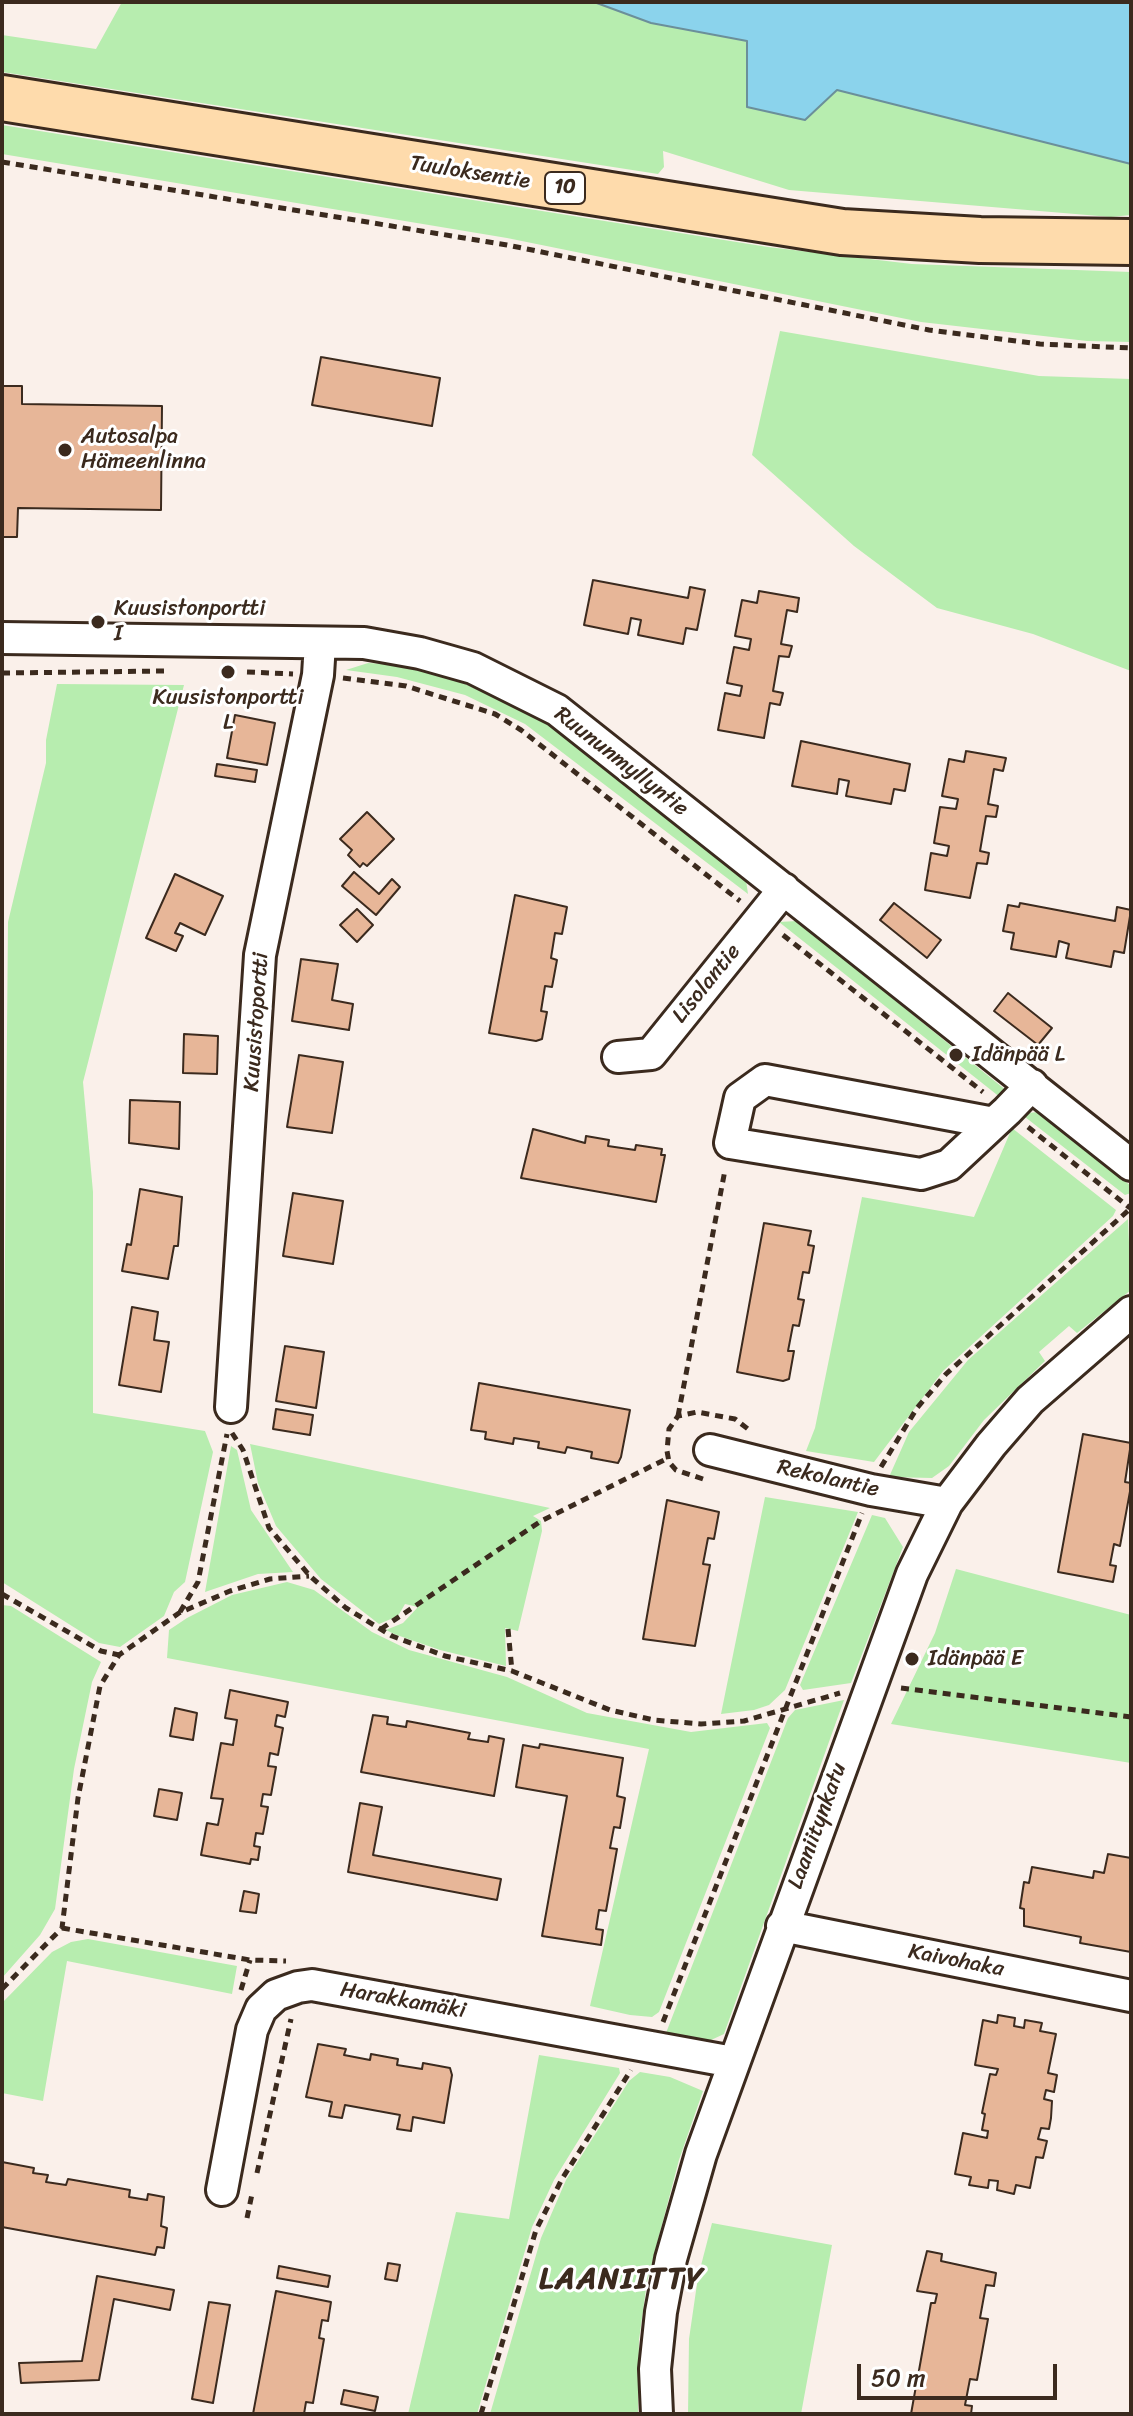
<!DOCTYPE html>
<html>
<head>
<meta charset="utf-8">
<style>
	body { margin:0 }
	#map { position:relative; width:1133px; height:2416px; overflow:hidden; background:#faf0ea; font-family:Sriracha,sans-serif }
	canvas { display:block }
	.frame { position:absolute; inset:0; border:4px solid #3b2a1e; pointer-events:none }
	.scale { position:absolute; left:857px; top:2364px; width:200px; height:36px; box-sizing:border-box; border:4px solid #3b2a1e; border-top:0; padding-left:10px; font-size:24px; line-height:28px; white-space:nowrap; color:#3b2a1e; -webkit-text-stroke:6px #fff; paint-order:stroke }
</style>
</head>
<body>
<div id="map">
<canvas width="1133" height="2416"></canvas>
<div class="frame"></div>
<div class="scale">50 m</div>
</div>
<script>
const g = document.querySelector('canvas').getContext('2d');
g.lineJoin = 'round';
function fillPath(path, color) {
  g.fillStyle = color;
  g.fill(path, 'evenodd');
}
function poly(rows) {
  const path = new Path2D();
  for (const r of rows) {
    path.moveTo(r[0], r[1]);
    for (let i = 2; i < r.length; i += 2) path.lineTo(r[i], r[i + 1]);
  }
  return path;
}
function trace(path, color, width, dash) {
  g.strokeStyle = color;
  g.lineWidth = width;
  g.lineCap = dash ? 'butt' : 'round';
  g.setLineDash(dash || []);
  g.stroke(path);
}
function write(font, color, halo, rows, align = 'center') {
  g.font = font + ' Sriracha,sans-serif';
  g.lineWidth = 6;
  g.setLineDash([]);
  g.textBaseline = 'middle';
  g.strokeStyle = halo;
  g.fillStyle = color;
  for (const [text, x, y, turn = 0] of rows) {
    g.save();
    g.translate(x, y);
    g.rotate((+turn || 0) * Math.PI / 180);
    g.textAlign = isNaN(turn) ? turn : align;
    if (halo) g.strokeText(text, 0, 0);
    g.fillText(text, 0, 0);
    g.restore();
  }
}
fillPath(poly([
	[122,2,594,2,651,23,747,41,747,106,837,90,1131,164,1131,215,1111,217,789,190,663,151,664,167,658,174,2,72,2,35,96,49],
	[2,125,768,247,912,264,1131,272,1131,342,1087,341,921,322,507,238,2,154],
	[780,331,1039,376,1131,379,1131,671,1033,634,937,608,854,546,752,455],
	[368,663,401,665,449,677,524,710,550,726,746,880,748,894,525,724,465,695,397,677,346,670],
	[57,684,184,685,83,1082,93,1192,93,1413,205,1431,213,1452,185,1582,174,1592,164,1616,120,1647,99,1643,2,1582,8,922,46,763,46,740],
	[797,921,1007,1091,1001,1098,779,922],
	[1038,1112,1131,1186,1131,1193,1125,1195,1025,1117,1028,1113],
	[1012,1128,1116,1210,1113,1216,943,1371,874,1462,806,1451,815,1428,862,1197,974,1217],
	[1128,1219,1131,1290,1077,1333,1069,1326,1039,1352,1045,1361,984,1420,949,1466,932,1478,889,1477,909,1432,968,1360],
	[250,1444,550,1508,533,1516,541,1521,542,1531,518,1631,505,1628,506,1666,440,1650,394,1634,386,1630,403,1623,418,1607,405,1604,398,1616,379,1624,321,1579,276,1526,258,1483],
	[231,1446,237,1450,251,1510,293,1572,258,1574,205,1592],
	[765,1497,858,1512,785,1690,769,1705,754,1710,721,1714],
	[872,1515,885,1518,903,1547,851,1683,803,1690,800,1685],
	[956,1569,1131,1615,1131,1763,891,1724,935,1633],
	[287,1582,314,1590,372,1632,409,1650,507,1677,587,1713,691,1732,767,1723,770,1728,659,2012,652,2017,630,2015,590,2006,649,1749,167,1658,169,1630,187,1618,232,1595],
	[2,1605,11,1606,101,1662,92,1682,74,1769,55,1909,40,1935,2,1978],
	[844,1700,724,2034,709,2041,666,2033,788,1718,795,1710],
	[88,1939,237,1966,232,1994,67,1961,43,2101,2,2093,2,2003,52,1952,71,1942],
	[539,2055,619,2068,620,2073,554,2180,532,2227,477,2414,408,2414,456,2212,509,2219],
	[640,2072,670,2077,703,2091,679,2160,647,2282,639,2340,638,2414,490,2414,541,2238,566,2180,629,2081],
	[712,2223,832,2245,801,2414,688,2414,689,2339,698,2277]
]), '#b7edaf');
const water = poly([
	[594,2,1131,2,1131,164,837,90,805,120,747,107,747,41,651,23,594,2]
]);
fillPath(water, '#8bd3ec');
trace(water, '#6b8f9a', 2);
const building = poly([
	[321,357,440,378,432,426,312,405,321,357],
	[2,386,22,386,22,404,162,406,161,510,18,508,17,537,2,537,2,386],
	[593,580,688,598,690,587,705,590,697,630,686,628,683,644,638,635,641,620,631,618,628,634,584,625,593,580],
	[759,591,799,598,797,612,787,610,781,644,792,646,789,657,779,656,773,691,783,693,780,705,770,703,764,738,718,730,725,693,740,696,742,686,727,683,734,647,749,650,751,639,735,636,742,600,757,603,759,591],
	[235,715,275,723,267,765,227,758,235,715],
	[801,741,910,764,905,791,894,789,891,804,846,796,849,781,839,779,837,794,792,786,801,741],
	[966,751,1006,758,1003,771,994,769,988,804,998,806,996,817,986,816,980,851,989,853,987,864,977,863,970,898,925,890,931,853,947,856,949,846,934,843,940,807,956,809,958,799,942,796,949,759,964,762,966,751],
	[217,764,257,770,255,782,215,776,217,764],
	[367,812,394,839,367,866,363,863,360,867,348,855,352,850,340,839,367,812],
	[354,872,379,894,392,879,400,887,376,915,342,886,354,872],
	[175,874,223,896,205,935,180,923,175,933,183,936,176,951,146,938,175,874],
	[515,895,567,907,562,934,555,933,551,958,557,960,552,987,545,986,541,1011,547,1012,542,1039,536,1041,489,1033,515,895],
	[894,903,941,940,927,958,880,920,894,903],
	[1020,903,1115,921,1117,907,1131,910,1124,953,1114,951,1111,967,1066,958,1069,944,1059,941,1056,957,1011,949,1014,933,1003,931,1008,905,1019,907,1020,903],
	[357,909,373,925,357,942,340,925,357,909],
	[301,959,338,964,332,1000,353,1004,349,1030,292,1021,301,959],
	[1008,993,1052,1028,1038,1045,994,1011,1008,993],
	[184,1034,218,1036,217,1074,183,1073,184,1034],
	[299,1055,343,1062,332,1133,287,1127,299,1055],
	[130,1100,180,1102,179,1149,129,1143,130,1100],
	[533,1129,585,1143,586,1136,609,1140,608,1146,635,1150,636,1145,662,1149,661,1155,665,1155,656,1202,521,1178,533,1129],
	[140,1189,182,1197,178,1246,174,1246,168,1279,122,1271,127,1244,131,1245,140,1189],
	[293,1193,343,1201,333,1264,283,1256,293,1193],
	[764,1223,811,1231,808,1245,814,1246,809,1273,803,1272,798,1299,804,1300,799,1326,793,1325,788,1351,794,1351,789,1379,783,1381,737,1372,764,1223],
	[132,1307,158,1312,154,1340,169,1342,161,1392,119,1385,132,1307],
	[285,1346,324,1352,316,1408,276,1401,285,1346],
	[479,1383,630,1410,621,1457,618,1463,591,1458,592,1452,567,1447,565,1453,538,1448,539,1442,514,1438,513,1444,485,1439,486,1432,471,1430,479,1383],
	[276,1409,313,1415,310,1435,273,1429,276,1409],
	[1083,1434,1131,1443,1125,1482,1131,1483,1131,1486,1120,1546,1114,1544,1110,1565,1116,1566,1113,1582,1058,1572,1083,1434],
	[667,1500,719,1512,714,1539,708,1538,703,1564,710,1565,695,1646,643,1639,667,1500],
	[230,1690,288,1702,285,1717,277,1715,275,1726,283,1728,278,1755,270,1753,268,1766,276,1767,271,1795,263,1794,261,1806,268,1807,263,1834,256,1833,254,1846,260,1847,258,1860,251,1859,250,1864,201,1855,207,1823,218,1825,223,1799,211,1798,221,1743,233,1745,237,1720,225,1718,230,1690],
	[175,1708,197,1713,193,1740,170,1736,175,1708],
	[373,1715,388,1717,387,1724,406,1727,407,1721,470,1733,468,1739,488,1742,489,1736,504,1739,494,1796,361,1772,373,1715],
	[540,1744,623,1758,617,1796,625,1798,620,1828,614,1827,610,1848,617,1849,606,1911,599,1910,596,1929,603,1930,601,1945,542,1936,567,1796,516,1787,523,1745,539,1748,540,1744],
	[159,1789,182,1793,177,1820,154,1816,159,1789],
	[360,1803,382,1807,373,1855,501,1879,497,1900,348,1872,360,1803],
	[1108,1854,1131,1858,1131,1952,1080,1943,1081,1937,1024,1926,1024,1909,1020,1908,1024,1882,1029,1883,1032,1867,1093,1878,1094,1871,1104,1873,1108,1854],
	[244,1891,259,1894,256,1913,240,1911,244,1891],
	[998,2015,1015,2018,1014,2026,1024,2028,1025,2020,1042,2023,1040,2031,1056,2034,1048,2073,1057,2075,1054,2092,1046,2090,1044,2099,1052,2101,1051,2118,1049,2129,1041,2128,1038,2139,1047,2141,1043,2158,1036,2157,1030,2188,1016,2185,1014,2194,997,2190,998,2181,989,2180,988,2188,969,2185,971,2177,955,2174,963,2133,987,2138,988,2131,982,2130,985,2114,982,2113,990,2074,996,2075,998,2069,975,2065,983,2020,997,2023,998,2015],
	[318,2044,346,2049,344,2055,370,2060,371,2054,398,2059,397,2065,422,2069,423,2063,450,2068,452,2075,444,2123,413,2117,411,2131,397,2129,400,2115,345,2105,342,2118,329,2116,332,2102,306,2097,318,2044],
	[2,2162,34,2168,33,2173,48,2175,46,2182,66,2185,68,2179,130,2190,129,2197,147,2200,148,2194,164,2197,161,2226,167,2228,164,2248,157,2247,155,2255,2,2227,2,2162],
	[927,2251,942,2254,941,2261,996,2273,994,2286,986,2285,980,2318,988,2319,977,2380,970,2379,965,2405,972,2406,971,2414,911,2414,916,2386,920,2387,922,2377,918,2376,931,2303,935,2303,937,2294,917,2291,927,2251],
	[388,2263,400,2265,397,2281,385,2279,388,2263],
	[279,2266,330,2276,328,2287,277,2278,279,2266],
	[97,2276,174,2290,170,2310,114,2299,99,2380,21,2383,19,2363,82,2361,97,2276],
	[276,2291,331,2302,328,2321,322,2320,319,2338,324,2339,313,2403,306,2402,304,2414,253,2414,276,2291],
	[209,2302,230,2305,213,2403,192,2399,209,2302],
	[344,2390,378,2397,375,2411,341,2404,344,2390]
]);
fillPath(building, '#e7b698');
trace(building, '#3b2a1e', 2);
const minor = poly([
	[2,638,364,643,420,653,473,668,557,710,1131,1165],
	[618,1057,651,1054,784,889],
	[994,1123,765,1080,740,1098,730,1143,921,1174,949,1165,994,1123,1007,1111,1032,1085],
	[231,1407,260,955,318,675,320,643],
	[710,1450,871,1490,947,1503],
	[782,1926,1131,1996],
	[222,2190,252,2030,261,2009,276,1995,298,1987,312,1985,733,2062],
	[657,2414,655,2369,661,2312,671,2259,701,2154,912,1574,947,1503,991,1445,1030,1400,1131,1312]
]);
const highway = poly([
	[2,98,842,232,980,240,1131,242]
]);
trace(minor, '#3b2a1e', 36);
trace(highway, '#3b2a1e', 50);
trace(poly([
	[2,162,507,245,929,330,1040,344,1131,348],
	[247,672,293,674],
	[2,673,165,671],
	[343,678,406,686,495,714,521,730,740,901],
	[783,935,983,1092],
	[1028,1127,1130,1208],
	[678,1416,725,1170],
	[232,1433,243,1450,269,1528,310,1576,346,1608,392,1636,445,1656,512,1671,610,1710,654,1720,701,1724,744,1721,840,1693],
	[881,1467,917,1408,946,1374,1131,1208],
	[703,1479,676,1470,669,1462,667,1451,669,1429,678,1416,697,1412,735,1419,748,1429],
	[2,1594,101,1651,119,1655],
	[180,1612,198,1582,227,1434],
	[381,1629,541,1521,668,1458],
	[508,1629,512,1671],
	[901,1688,1131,1717],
	[62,1928,250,1960,286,1961],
	[2,1989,62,1928,78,1798,100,1686,119,1655,179,1613,230,1591,270,1579,309,1576],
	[241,1990,250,1960],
	[663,2022,862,1513],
	[257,2173,291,2019],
	[247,2218,252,2194],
	[481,2414,536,2230,562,2179,631,2070]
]), '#3b2a1e', 5, [8, 6]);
trace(minor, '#fff', 30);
trace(highway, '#fedbac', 44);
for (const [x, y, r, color] of [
	[65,450,8,"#3b2a1e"],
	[98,622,8,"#3b2a1e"],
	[228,672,8,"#3b2a1e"],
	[956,1055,8,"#3b2a1e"],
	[912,1659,8,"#3b2a1e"]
]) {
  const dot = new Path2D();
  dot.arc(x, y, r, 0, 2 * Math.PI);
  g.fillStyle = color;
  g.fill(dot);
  trace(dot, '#fff', 3);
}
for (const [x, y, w] of [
	[565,188,40]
]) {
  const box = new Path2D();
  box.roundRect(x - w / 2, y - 16, w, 32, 6);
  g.fillStyle = '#fff';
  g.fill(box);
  trace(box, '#3b2a1e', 2);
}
write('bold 20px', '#3b2a1e', null, [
	["10",565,188]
]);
write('22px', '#3b2a1e', '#fff', [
	["Tuuloksentie",470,173,9],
	["Ruununmyllyntie",621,762,38],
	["Lisolantie",707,984,-51],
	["Kuusistoportti",257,1022,-86],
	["Rekolantie",828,1479,13],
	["Laaniitynkatu",818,1826,-70],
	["Kaivohaka",956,1961,11],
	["Harakkamäki",403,2001,10]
]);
write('22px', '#3b2a1e', '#fff', [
	["Autosalpa",81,437],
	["Hämeenlinna",81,462],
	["Kuusistonportti",114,609],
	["I",114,634],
	["Kuusistonportti",228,698,"center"],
	["L",228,723,"center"],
	["Idänpää L",972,1055],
	["Idänpää E",928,1659]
], 'left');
g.letterSpacing = '2px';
write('bold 30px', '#3b2a1e', '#fff', [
	["LAANIITTY",622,2280]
]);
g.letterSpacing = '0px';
</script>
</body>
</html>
